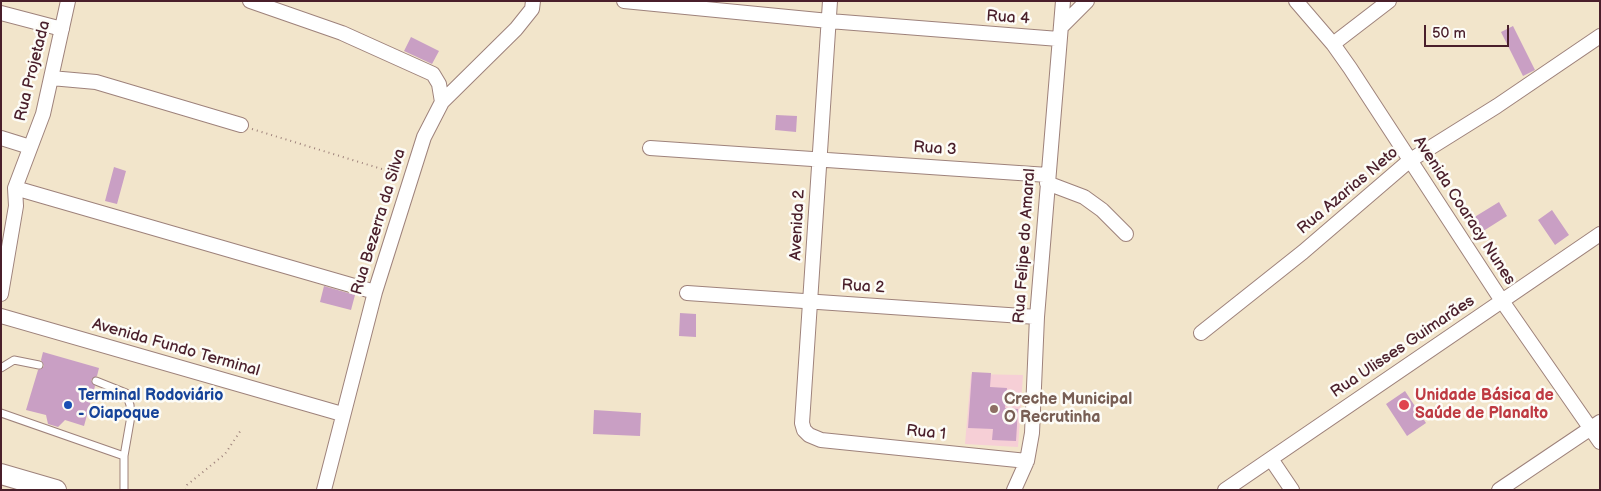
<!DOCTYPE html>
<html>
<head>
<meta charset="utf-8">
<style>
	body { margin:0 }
	#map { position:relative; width:1601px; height:491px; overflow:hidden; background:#f2e5cb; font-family:"Balsamiq Sans",sans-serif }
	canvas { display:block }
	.frame { position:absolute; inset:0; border:2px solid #4a1f2b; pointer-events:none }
	.scale { position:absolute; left:1424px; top:25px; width:85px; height:22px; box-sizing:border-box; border:2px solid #4a1f2b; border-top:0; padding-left:6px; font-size:15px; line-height:18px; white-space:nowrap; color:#4a1f2b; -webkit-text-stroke:4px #fdfcf7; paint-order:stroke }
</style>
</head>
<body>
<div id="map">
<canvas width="1601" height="491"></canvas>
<div class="frame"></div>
<div class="scale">50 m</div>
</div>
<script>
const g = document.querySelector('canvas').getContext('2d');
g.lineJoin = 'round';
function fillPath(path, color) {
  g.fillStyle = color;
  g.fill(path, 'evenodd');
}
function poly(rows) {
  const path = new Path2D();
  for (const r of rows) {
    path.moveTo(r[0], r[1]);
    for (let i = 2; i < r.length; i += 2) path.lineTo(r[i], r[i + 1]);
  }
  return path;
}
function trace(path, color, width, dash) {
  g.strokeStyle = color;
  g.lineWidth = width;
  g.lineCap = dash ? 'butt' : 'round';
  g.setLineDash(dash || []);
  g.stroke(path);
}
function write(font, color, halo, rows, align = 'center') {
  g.font = font + ' "Balsamiq Sans",sans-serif';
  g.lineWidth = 5;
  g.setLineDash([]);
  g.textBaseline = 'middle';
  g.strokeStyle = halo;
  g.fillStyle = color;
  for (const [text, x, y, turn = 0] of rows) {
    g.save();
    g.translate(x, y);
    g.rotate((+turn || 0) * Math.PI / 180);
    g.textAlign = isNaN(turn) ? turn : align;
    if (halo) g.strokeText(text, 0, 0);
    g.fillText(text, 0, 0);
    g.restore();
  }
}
fillPath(poly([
	[971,374,1023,375,1018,447,965,444]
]), '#f6cfd6');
fillPath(poly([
	[1513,26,1535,70,1523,76,1501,32],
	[411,37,439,51,432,64,404,51],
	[776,115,797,116,796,132,775,130],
	[114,167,126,171,117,204,105,201],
	[1499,202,1507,216,1477,235,1468,221],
	[1552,210,1569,235,1555,245,1538,220],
	[324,286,355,295,351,310,320,302],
	[680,313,696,314,696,337,679,336],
	[43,352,99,368,97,376,91,380,95,386,84,426,65,420,58,427,48,424,46,415,26,410,38,370,44,366,41,360],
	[972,372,991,373,990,387,1007,388,1005,408,1018,409,1016,441,992,440,993,429,968,428],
	[1405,391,1426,423,1407,436,1386,404],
	[594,410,641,413,640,436,593,434]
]), '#c99fc4');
const lane = poly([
	[1,368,14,360,39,365],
	[96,381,126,393,130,405,131,416,124,456,124,490],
	[1,413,124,456]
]);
const street = poly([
	[250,1,342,33,433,74,439,84,442,102],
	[624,1,829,21,1059,39],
	[830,1,802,423,804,430,809,435,821,440,1027,461],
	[1296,1,1333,44,1350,68,1502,301,1600,442],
	[1,13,62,29],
	[1061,27,1087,1],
	[1333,44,1389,1],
	[51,78,96,82,241,125],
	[1,138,30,147],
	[650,148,1048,175],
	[1047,183,1084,197,1102,210,1126,234],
	[15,188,375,292],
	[687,293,1037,317],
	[1,294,16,206,15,188,43,114,68,1],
	[1,316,342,414],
	[1201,333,1303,252,1409,161,1497,106,1600,36],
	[1271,459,1292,490],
	[324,490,375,292,424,137,442,102,516,29,532,9,533,1],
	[1014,490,1027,461,1032,433,1037,317,1063,1],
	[1225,490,1600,234],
	[1499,490,1600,422]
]);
const secondary = poly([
	[1,474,56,490]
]);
trace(lane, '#9e827b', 9);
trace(street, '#9e827b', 16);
trace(secondary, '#9e827b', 22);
trace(poly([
	[252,129,398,174],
	[186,490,187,485,225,454,241,430]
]), '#9e827b', 2, [1, 4]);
trace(lane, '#fff', 7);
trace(street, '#fff', 14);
trace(secondary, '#fff', 20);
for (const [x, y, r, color] of [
	[68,405,5,"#1a4fb4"],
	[1404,405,6,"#e0444e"],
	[994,409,5,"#8d6e63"]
]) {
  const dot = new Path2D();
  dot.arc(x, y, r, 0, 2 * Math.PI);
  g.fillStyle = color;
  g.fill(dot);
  trace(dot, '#fdfcf7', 2);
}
write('16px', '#4a1f2b', '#fdfcf7', [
	["Rua 4",1008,18,4],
	["Rua Projetada",33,71,-76],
	["Rua 3",935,149,4],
	["Rua Azarias Neto",1348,191,-40],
	["Avenida Coaracy Nunes",1464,211,57],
	["Rua Bezerra da Silva",379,222,-73],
	["Avenida 2",798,225,-87],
	["Rua Felipe do Amaral",1025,246,-86],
	["Rua 2",863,287,3],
	["Rua Ulisses Guimarães",1403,347,-34],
	["Avenida Fundo Terminal",176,348,16],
	["Rua 1",926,433,6]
]);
write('bold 16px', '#164399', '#fdfcf7', [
	["Terminal Rodoviário",78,396],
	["- Oiapoque",78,414]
], 'left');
write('bold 16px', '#be3a42', '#fdfcf7', [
	["Unidade Básica de",1415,396],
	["Saúde de Planalto",1415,414]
], 'left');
write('bold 16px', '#785e54', '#fdfcf7', [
	["Creche Municipal",1004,400],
	["O Recrutinha",1004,418]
], 'left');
</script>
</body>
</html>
